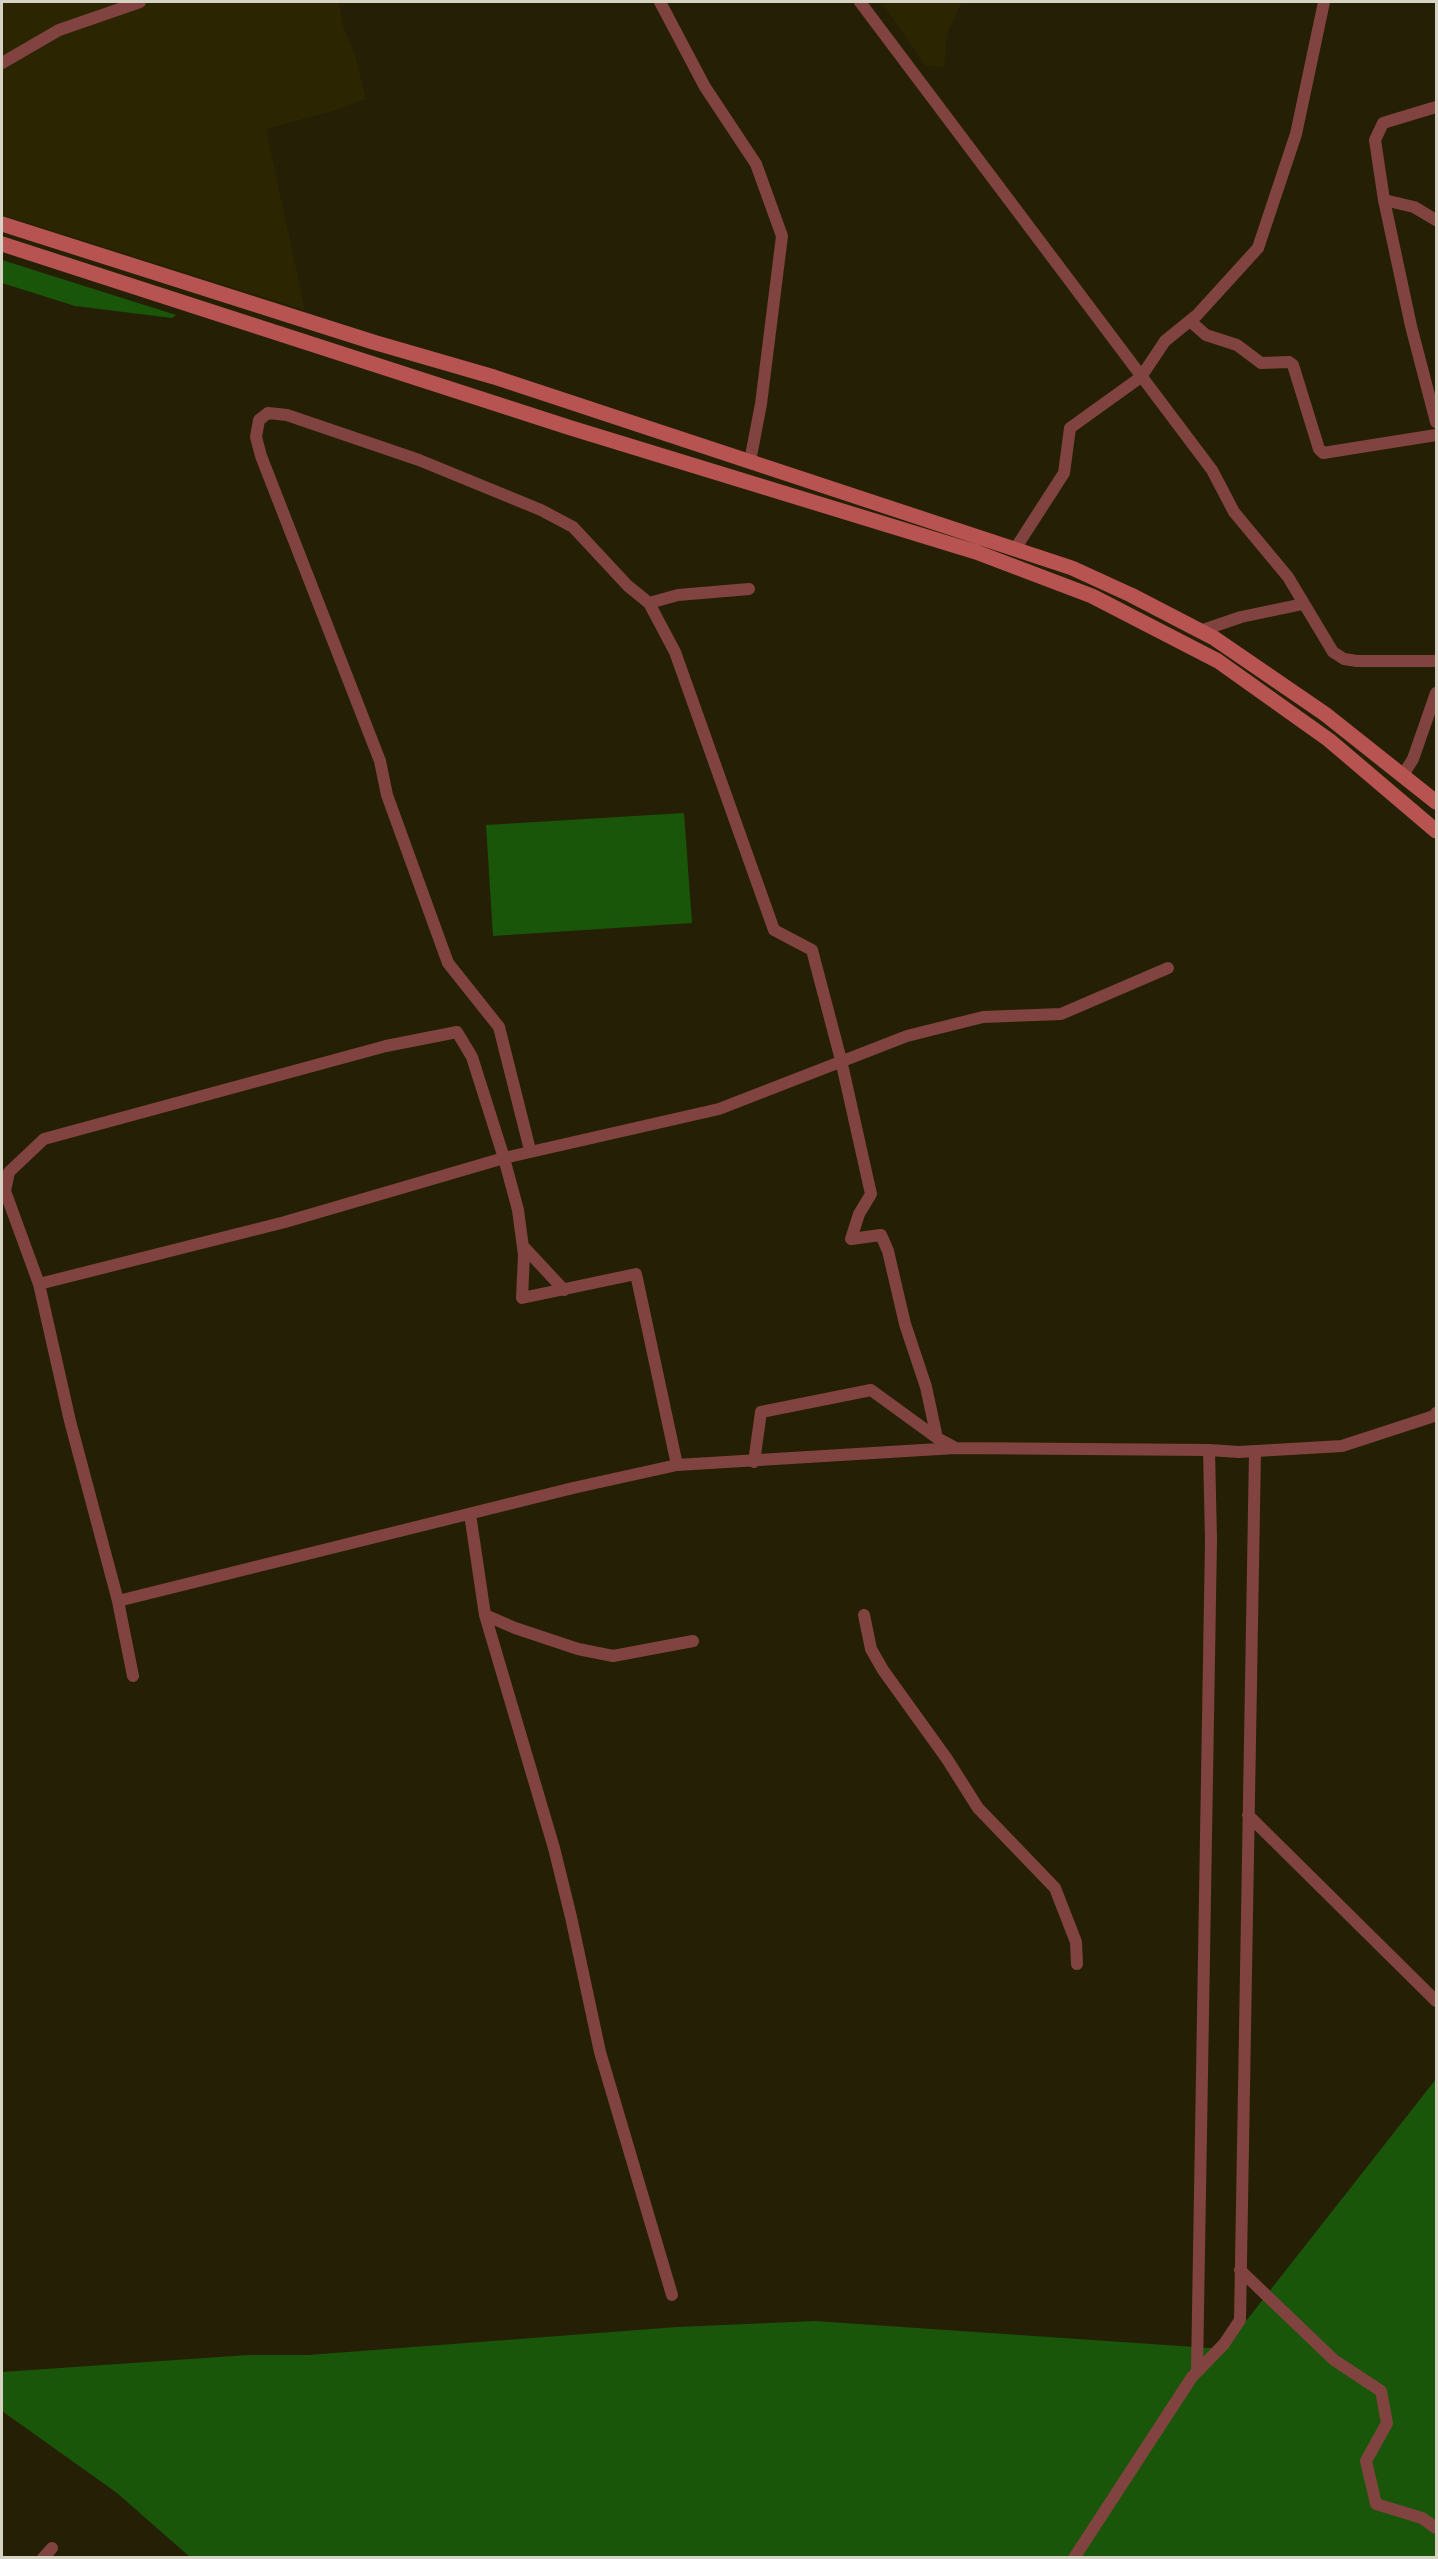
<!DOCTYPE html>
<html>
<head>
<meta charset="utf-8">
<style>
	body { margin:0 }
	#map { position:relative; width:1438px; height:2559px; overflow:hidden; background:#251f05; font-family:"Titillium Web",sans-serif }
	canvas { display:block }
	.frame { position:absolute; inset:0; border:3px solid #d7d3c4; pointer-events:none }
</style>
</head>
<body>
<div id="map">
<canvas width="1438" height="2559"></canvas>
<div class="frame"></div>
</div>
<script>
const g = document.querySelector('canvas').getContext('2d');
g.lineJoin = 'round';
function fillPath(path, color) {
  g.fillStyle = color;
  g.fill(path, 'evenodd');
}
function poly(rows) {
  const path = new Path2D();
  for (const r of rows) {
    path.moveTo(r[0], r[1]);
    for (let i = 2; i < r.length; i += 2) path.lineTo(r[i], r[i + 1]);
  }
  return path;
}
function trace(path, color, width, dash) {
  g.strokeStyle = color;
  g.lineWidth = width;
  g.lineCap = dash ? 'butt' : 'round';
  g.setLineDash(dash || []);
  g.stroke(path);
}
fillPath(poly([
	[2,2,339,2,343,27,354,51,366,99,333,111,266,129,305,310,2,215],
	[881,2,962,2,947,34,944,67,926,66]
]), '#2c2502');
fillPath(poly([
	[2,260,176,315,172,318,75,306,2,283],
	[684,813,692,923,493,936,486,825],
	[1436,2079,1436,2557,190,2557,117,2493,2,2411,2,2372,248,2355,308,2355,677,2327,815,2321,1224,2349]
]), '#19560a');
trace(poly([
	[660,2,705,87,756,164,782,236,761,404,750,461],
	[860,2,1212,470,1234,512,1288,577,1333,652,1344,659,1357,661,1436,661],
	[2,63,59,30,140,2],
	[1436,107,1383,123,1375,140,1384,200,1414,207,1436,220],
	[1384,200,1411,326,1436,422],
	[1190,321,1206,335,1237,345,1261,363,1289,362,1293,365,1319,449,1323,453,1436,435],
	[1015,549,1064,473,1070,428,1141,377,1165,341,1197,315,1258,248,1296,134,1324,2],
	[649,603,675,652,774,930,812,950,841,1060,871,1194,859,1214,851,1239,881,1235,888,1251,905,1324,926,1387,937,1438,954,1447],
	[1200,631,1241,617,1303,604],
	[1403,775,1413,759,1436,693],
	[530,1150,499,1027,448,963,387,795,380,761,261,456,256,437,259,420,268,413,287,415,419,460,541,510,573,527,628,586,649,603,678,595,749,589],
	[523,1246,564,1290],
	[39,1284,285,1222,504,1158,472,1057,457,1032,386,1046,44,1139,9,1172,5,1191,39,1284,70,1421,118,1601,133,1676],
	[754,1462,761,1412,871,1390,937,1438],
	[677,1465,636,1274,522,1298,524,1255,518,1210,504,1158,719,1109,907,1036,983,1017,1061,1014,1168,968],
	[470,1514,485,1615,554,1848,571,1917,600,2052,672,2295],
	[118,1601,573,1488,677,1465,955,1448,1209,1450,1239,1452,1342,1446,1434,1416,1436,1413],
	[485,1615,515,1628,578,1649,613,1656,693,1641],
	[864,1615,871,1649,883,1670,947,1759,978,1808,1055,1888,1076,1942,1077,1964],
	[1248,1815,1436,2001],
	[1240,2270,1334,2360,1381,2391,1387,2423,1366,2461,1376,2504,1422,2518,1436,2528],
	[1197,2370,1211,1540,1209,1450],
	[43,2558,52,2548],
	[1074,2558,1192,2377,1224,2344,1240,2320,1255,1451]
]), '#804340', 12);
trace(poly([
	[2,224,373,342,494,377,1072,568,1131,595,1214,638,1325,714,1436,802],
	[2,244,571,428,976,552,1092,596,1218,661,1329,740,1436,831]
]), '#b75451', 15);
</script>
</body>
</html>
